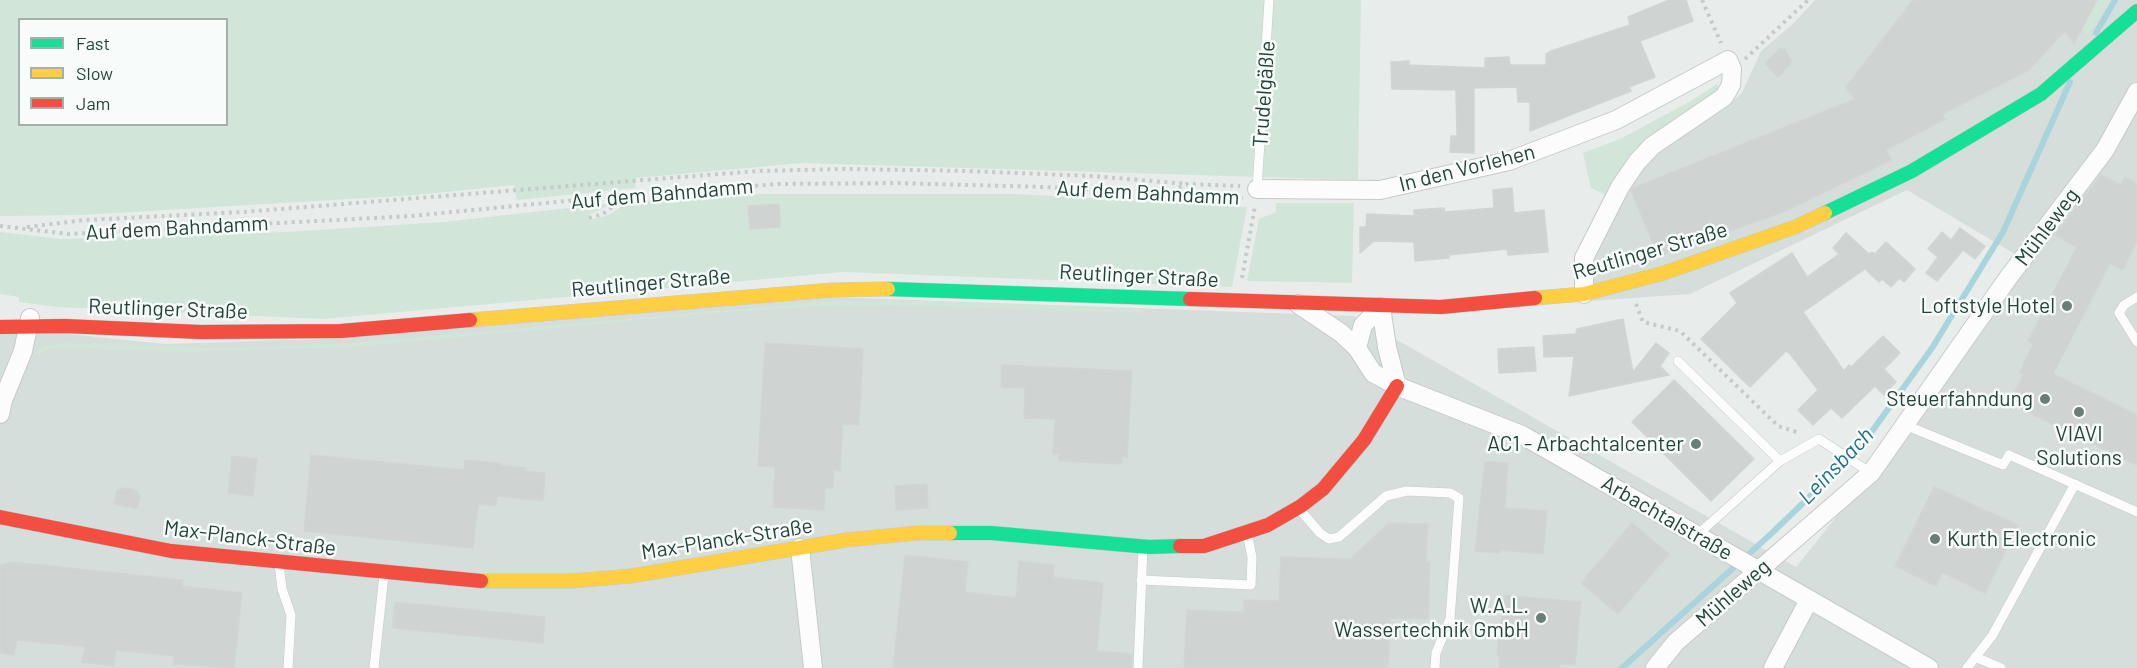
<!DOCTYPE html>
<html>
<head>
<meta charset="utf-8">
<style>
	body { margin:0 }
	#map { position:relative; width:2137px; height:668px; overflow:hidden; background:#e8edeb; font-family:Barlow,sans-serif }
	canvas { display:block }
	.legend { position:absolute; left:18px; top:18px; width:210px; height:108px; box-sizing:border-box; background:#f7fbf9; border:2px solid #a3b1ad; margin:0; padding:8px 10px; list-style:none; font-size:18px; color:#24423a }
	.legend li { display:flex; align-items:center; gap:12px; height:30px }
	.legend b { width:30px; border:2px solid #a3b1ad }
</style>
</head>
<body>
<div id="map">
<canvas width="2137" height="668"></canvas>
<ul class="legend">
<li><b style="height:8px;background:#16e098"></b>Fast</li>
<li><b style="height:8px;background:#ffcf43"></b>Slow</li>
<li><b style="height:8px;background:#f24e42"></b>Jam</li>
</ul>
</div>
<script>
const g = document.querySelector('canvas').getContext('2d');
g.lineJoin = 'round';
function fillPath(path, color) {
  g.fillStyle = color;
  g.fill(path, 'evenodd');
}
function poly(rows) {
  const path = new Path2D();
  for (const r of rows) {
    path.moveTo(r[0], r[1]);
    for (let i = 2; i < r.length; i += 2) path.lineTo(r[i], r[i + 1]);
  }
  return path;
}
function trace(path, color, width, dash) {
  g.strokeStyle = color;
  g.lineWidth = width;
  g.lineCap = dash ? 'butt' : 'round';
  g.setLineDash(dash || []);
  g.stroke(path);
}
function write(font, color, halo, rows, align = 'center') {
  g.font = font + ' Barlow,sans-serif';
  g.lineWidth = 5;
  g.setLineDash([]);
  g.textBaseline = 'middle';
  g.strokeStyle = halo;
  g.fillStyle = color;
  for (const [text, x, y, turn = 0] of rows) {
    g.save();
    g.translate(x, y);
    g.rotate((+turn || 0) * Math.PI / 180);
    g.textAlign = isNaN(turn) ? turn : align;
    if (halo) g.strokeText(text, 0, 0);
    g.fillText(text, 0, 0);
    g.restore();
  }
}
fillPath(poly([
	[1815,0,2137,0,2137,668,0,668,0,327,165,344,321,339,776,295,1355,316,1796,567,1925,406,2025,260,1907,190,1690,294,1575,302,1608,223,1643,166,1687,131,1723,110,1742,93,1761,51,1794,23]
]), '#d6dedb');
fillPath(poly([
	[0,0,1361,0,1358,180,803,163,636,178,635,188,517,200,514,185,416,195,82,215,0,216],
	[20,20,226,20,226,124,20,124],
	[2097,0,2112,0,2087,35,2082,29],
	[1717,84,1719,90,1608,196,1591,188,1583,153,1620,139,1689,102],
	[732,194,1017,194,1247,207,1232,287,843,272,323,319,58,307,19,302,19,297,0,294,0,232,61,239,286,232,444,222,614,203,589,215,590,220,609,215,628,202],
	[1276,203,1354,203,1352,283,1247,281,1259,219,1276,212],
	[902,300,1144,309,1142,313,892,305,810,307,715,313,355,347,188,352,66,347,48,349,38,356,34,353,45,346,64,343,222,348,350,343,834,301]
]), '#d1e6d8');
trace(poly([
	[2096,33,2115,0],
	[1622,668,1772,533,1860,448,1932,348,2003,232,2070,82]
]), '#a9d4db', 6);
const building = poly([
	[1669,0,1686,0,1693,21,1640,41,1655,77,1629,87,1631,91,1530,131,1530,102,1518,102,1517,87,1474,88,1474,153,1450,152,1451,136,1457,136,1456,90,1392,89,1391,62,1409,61,1409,65,1485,68,1485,58,1509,57,1510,65,1546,65,1546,54,1551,51,1630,25,1628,17,1669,0],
	[1913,0,2097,0,2074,44,2065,31,2029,70,1942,114,1945,119,1886,150,1891,160,1783,212,1658,256,1631,190,1633,188,1855,99,1846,87,1913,0],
	[1780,49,1784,49,1792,62,1778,77,1765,63,1780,49],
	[2101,175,2121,185,2125,177,2137,184,2137,240,2123,270,2110,263,2053,374,2137,415,2137,465,2009,403,2024,374,2020,372,2033,344,2028,341,2077,247,2055,235,2101,175],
	[1512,188,1514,213,1544,210,1548,252,1508,255,1507,249,1449,255,1449,258,1415,261,1414,242,1374,241,1360,253,1360,227,1366,227,1367,214,1414,216,1414,210,1444,208,1445,212,1494,208,1493,190,1512,188],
	[779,204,780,227,750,229,748,206,779,204],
	[1960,228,1985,246,1975,259,1963,250,1937,281,1926,273,1938,257,1928,249,1942,232,1951,240,1960,228],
	[1846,233,1869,254,1872,252,1875,254,1886,242,1915,269,1904,282,1899,278,1891,287,1882,279,1879,282,1865,269,1803,312,1844,371,1849,365,1851,367,1883,336,1900,353,1884,369,1896,382,1884,395,1875,386,1842,418,1831,408,1813,425,1798,410,1818,390,1790,354,1786,351,1750,387,1701,339,1737,303,1730,293,1792,253,1807,277,1839,254,1833,248,1846,233],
	[1623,319,1633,372,1656,343,1669,353,1660,366,1669,375,1569,396,1574,356,1544,357,1543,336,1576,334,1577,329,1623,319],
	[765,343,863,349,859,425,843,424,840,471,834,470,833,488,825,488,824,510,773,507,775,467,758,466,765,343],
	[1534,347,1536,371,1499,373,1498,349,1534,347],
	[1002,365,1132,371,1127,457,1122,457,1122,464,1059,461,1059,454,1053,454,1055,419,1024,418,1025,388,1001,387,1002,365],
	[1674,380,1754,459,1711,501,1632,422,1674,380],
	[311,455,464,470,465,460,501,463,500,465,526,468,526,471,545,473,543,501,497,496,496,506,478,504,473,548,304,531,311,455],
	[232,456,257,459,253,496,228,493,232,456],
	[1485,461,1508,463,1505,508,1547,511,1543,554,1501,550,1500,553,1475,551,1485,461],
	[927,484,928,508,896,510,895,486,927,484],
	[1934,487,2018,525,1985,593,1942,572,1936,586,1895,566,1934,487],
	[123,488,136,490,140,496,137,509,114,504,117,491,123,488],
	[1389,523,1428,524,1426,562,1430,562,1428,619,1390,618,1388,668,1184,668,1187,610,1244,612,1244,600,1279,601,1281,557,1350,559,1389,523],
	[1632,523,1669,554,1618,614,1581,583,1632,523],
	[905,555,968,562,965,592,1016,598,1019,561,1054,565,1053,577,1103,583,1097,651,1132,654,1131,668,893,668,905,555],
	[13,562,183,580,182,586,242,593,234,668,173,664,174,656,116,650,113,666,82,662,85,647,17,640,14,655,0,653,0,565,13,562],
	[1504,595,1581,602,1575,665,1561,664,1559,668,1499,668,1500,658,1497,653,1504,595],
	[395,602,545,617,543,643,392,628,395,602]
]);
fillPath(building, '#cfd4d2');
trace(building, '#d1d6d4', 1.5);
const lane = poly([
	[1257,189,1269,0],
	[2137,297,2124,305,2119,313,2137,342],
	[1678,361,1780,461,1819,439,1871,473],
	[1905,425,2003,465,2009,455,2137,512],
	[1300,510,1320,533,1329,539,1339,537,1386,496,1407,491,1450,493,1459,498,1450,619,1436,653,1435,668],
	[1696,536,1780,461],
	[279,564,282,589,291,615,288,668],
	[1141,580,1251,585,1252,557,1247,533],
	[1975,657,2001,668],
	[374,668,384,575],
	[1138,668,1143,548],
	[1967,668,1992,636,2075,484]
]);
const street = poly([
	[1257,189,1380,190,1509,161,1616,120,1728,60,1732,69,1731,85,1724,97,1652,146,1637,162,1620,187,1584,258,1584,294],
	[1298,304,1341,333,1357,348,1373,373,1397,386,1522,435,1929,668],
	[1381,307,1387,347,1397,386],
	[1357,348,1363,325,1381,307],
	[0,414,3,400,23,351,30,318],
	[800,548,813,668],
	[1655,668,1676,642,1871,473,2008,278,2105,150,2137,92],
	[1773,668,1809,600]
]);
const fast = poly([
	[1825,213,1912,171,2041,94,2137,11],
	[888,289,1190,299],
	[950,533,991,533,1149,547,1180,546]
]);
const slow = poly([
	[1535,298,1584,294,1664,273,1795,227,1825,213],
	[470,320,832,290,888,289],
	[481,581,571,581,631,576,846,540,918,533,950,533]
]);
const jam = poly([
	[1190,299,1441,307,1535,298],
	[0,327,65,326,200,332,341,331,470,320],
	[0,517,171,551,481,581],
	[1180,546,1204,546,1268,525,1301,506,1323,489,1364,440,1397,386]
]);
trace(lane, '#c5cac8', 10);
trace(street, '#c5cac8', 20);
trace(fast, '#c3cbc8', 15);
trace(slow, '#c3cbc8', 15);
trace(jam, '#c3cbc8', 15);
trace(poly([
	[1702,0,1721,43],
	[1745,59,1808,0],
	[1165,194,1187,184,1240,186],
	[589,218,603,214,627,196],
	[0,226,69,234,411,216,628,195,778,184,895,183,1044,187,1243,198],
	[27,227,85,220,243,212,757,171,844,169,967,171,1092,176,1187,184],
	[1242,278,1255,206],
	[1636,304,1643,322,1680,331,1778,426,1800,433]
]), '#c3ccca', 4, [3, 4.5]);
trace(lane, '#fcfcfc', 9);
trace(street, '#fcfcfc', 18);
trace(fast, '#16e098', 14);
trace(slow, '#ffcf43', 14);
trace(jam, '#f24e42', 14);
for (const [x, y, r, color] of [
	[2067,306,6,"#697e78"],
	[2045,399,6,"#697e78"],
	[2079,412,6,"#697e78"],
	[1696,444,6,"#697e78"],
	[1935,539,6,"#697e78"],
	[1541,618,6,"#697e78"]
]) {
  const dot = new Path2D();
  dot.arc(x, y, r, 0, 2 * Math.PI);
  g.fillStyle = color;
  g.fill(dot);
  trace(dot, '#f7fbf9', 2);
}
write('21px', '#24423a', '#f7fbf9', [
	["Trudelgäßle",1264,94,-86],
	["In den Vorlehen",1467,168,-14],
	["Auf dem Bahndamm",1148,193,3],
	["Auf dem Bahndamm",662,194,-5],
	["Mühleweg",2047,227,-53],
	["Auf dem Bahndamm",177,228,-3],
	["Reutlinger Straße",1650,251,-16],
	["Reutlinger Straße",1139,276,3],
	["Reutlinger Straße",651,283,-5],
	["Reutlinger Straße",168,309,2],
	["Arbachtalstraße",1667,518,30],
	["Max-Planck-Straße",250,538,7],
	["Max-Planck-Straße",727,539,-9],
	["Mühleweg",1733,593,-41]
]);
write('21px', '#24423a', '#f7fbf9', [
	["Loftstyle Hotel",2055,306],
	["Steuerfahndung",2033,399],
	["VIAVI",2079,434,"center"],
	["Solutions",2079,458,"center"],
	["AC1 - Arbachtalcenter",1684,444],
	["Kurth Electronic",1947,539,"left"],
	["W.A.L.",1529,606],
	["Wassertechnik GmbH",1529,630]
], 'right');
write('italic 22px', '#1c6f80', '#f7fbf9', [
	["Leinsbach",1836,466,-46]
]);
</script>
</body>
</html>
